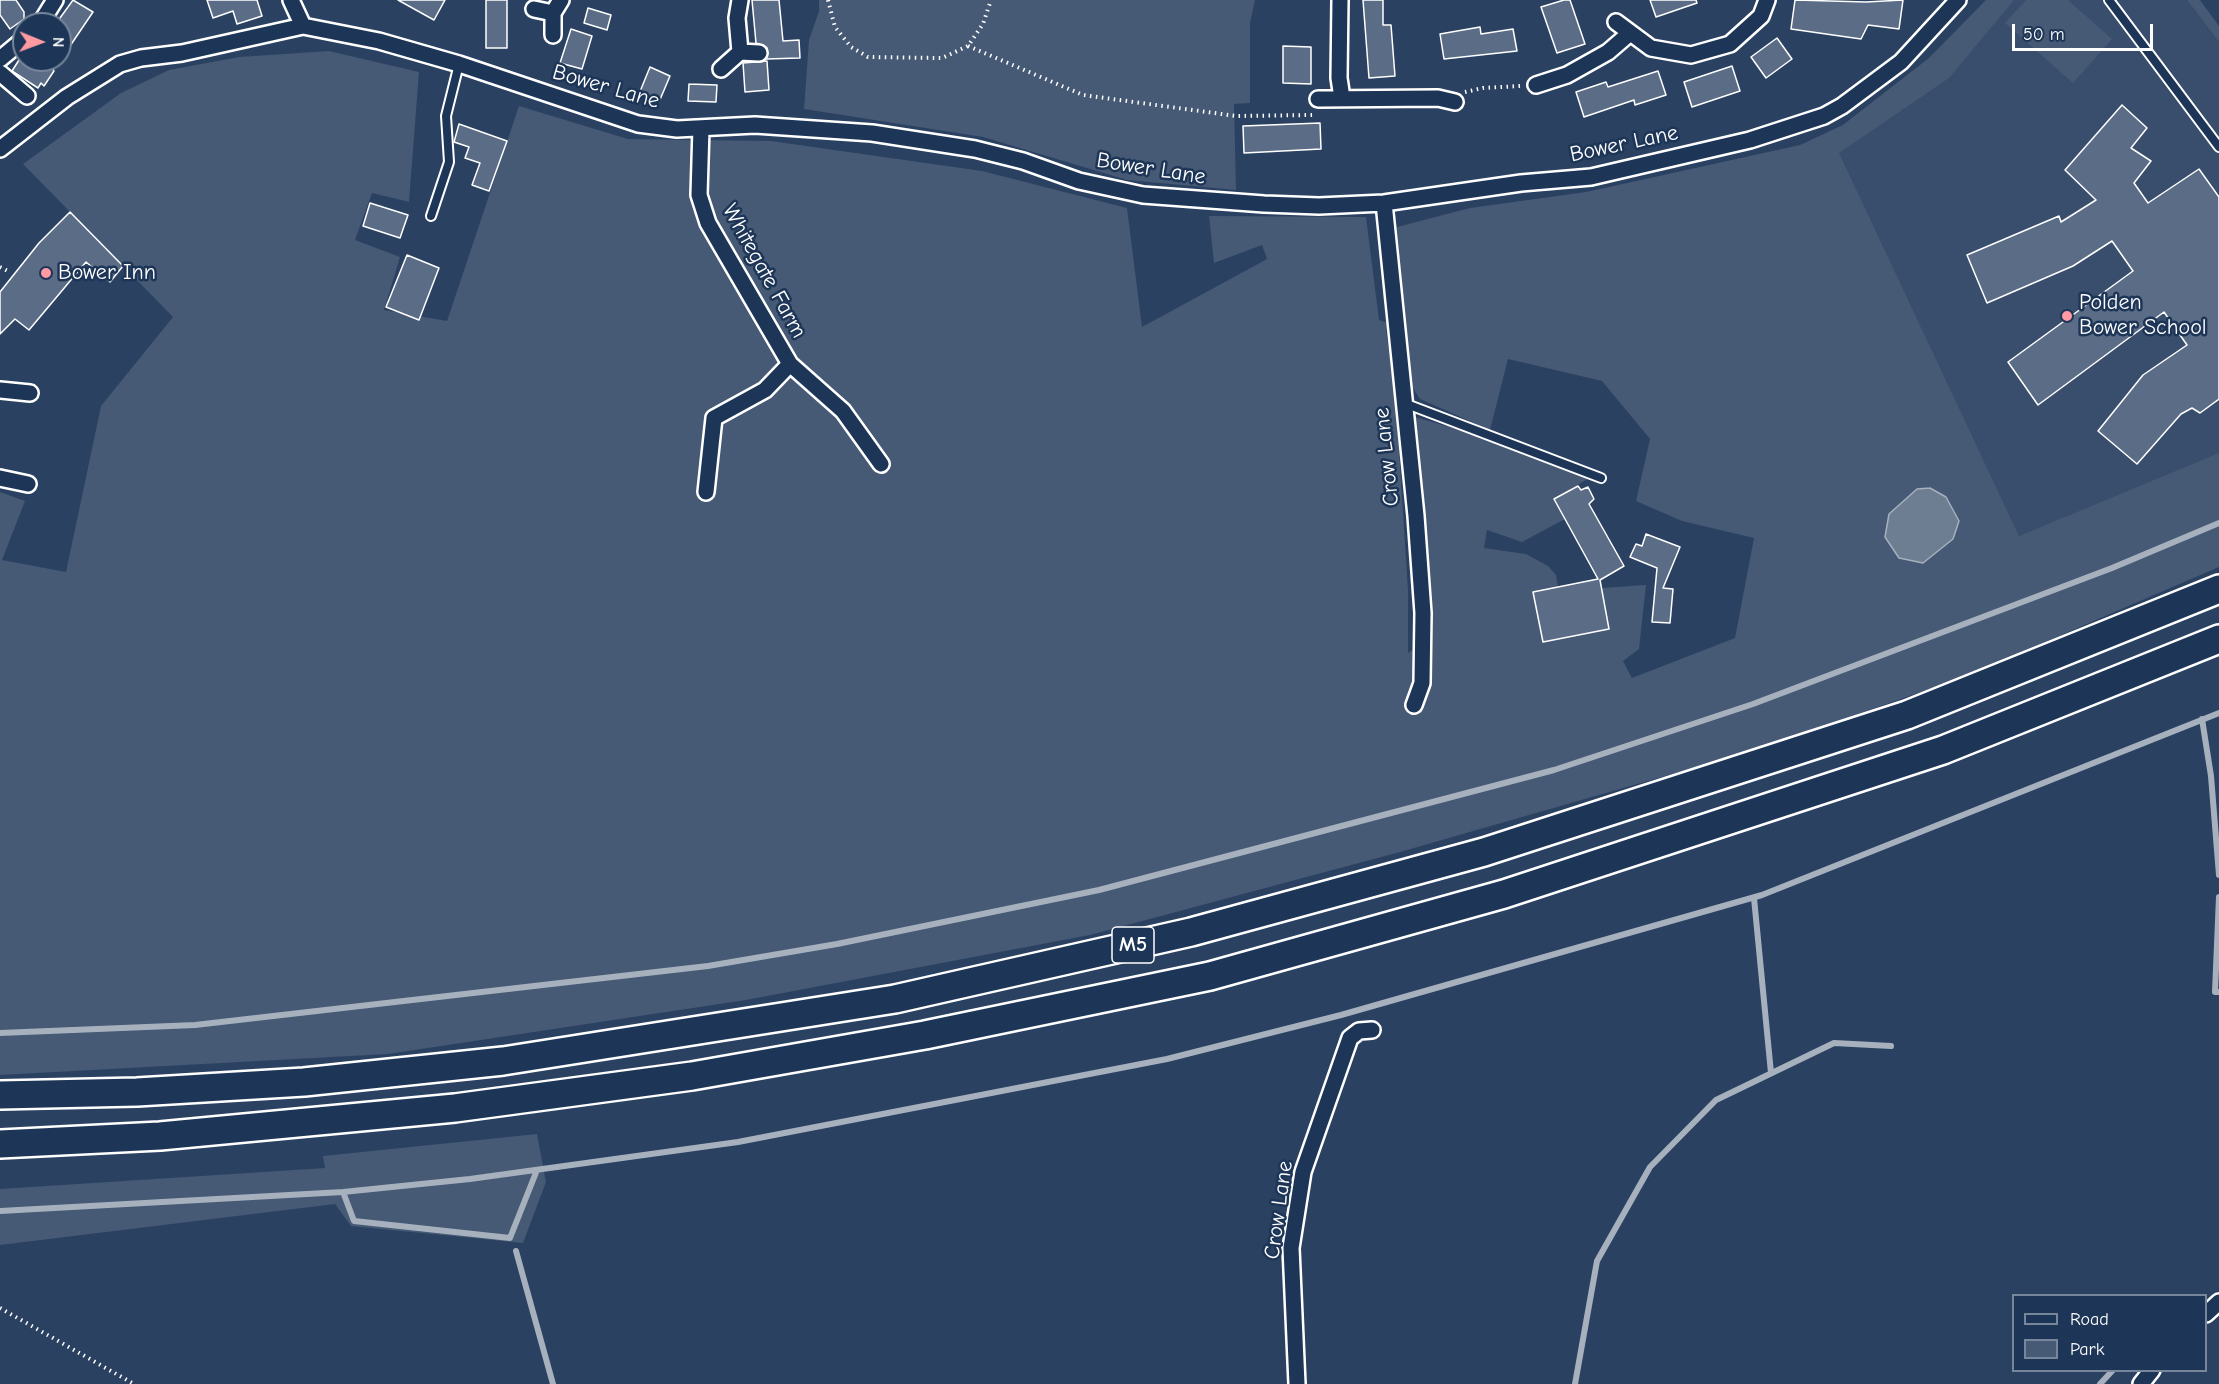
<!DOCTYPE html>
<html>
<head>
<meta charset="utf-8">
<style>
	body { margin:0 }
	#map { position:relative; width:2219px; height:1384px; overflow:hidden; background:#2a4161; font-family:"Comic Neue",sans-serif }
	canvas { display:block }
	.legend { position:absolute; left:2012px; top:1294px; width:195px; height:78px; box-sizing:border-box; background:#1d3557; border:2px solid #77869a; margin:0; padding:8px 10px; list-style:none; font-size:18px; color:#fff }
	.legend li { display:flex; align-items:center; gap:12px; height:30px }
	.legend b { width:30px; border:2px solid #77869a }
	.north { position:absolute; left:12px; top:12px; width:60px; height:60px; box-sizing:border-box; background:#1d3557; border:2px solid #77869a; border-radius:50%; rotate:91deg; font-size:16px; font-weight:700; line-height:24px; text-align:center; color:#fff }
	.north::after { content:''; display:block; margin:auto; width:21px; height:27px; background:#ff9aa2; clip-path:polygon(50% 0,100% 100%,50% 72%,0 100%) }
	.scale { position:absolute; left:2012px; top:24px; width:141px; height:27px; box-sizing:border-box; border:3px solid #fff; border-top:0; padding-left:8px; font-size:18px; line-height:21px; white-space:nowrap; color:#fff; -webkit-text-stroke:4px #1d3557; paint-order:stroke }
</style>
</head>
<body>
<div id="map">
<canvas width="2219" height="1384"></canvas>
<ul class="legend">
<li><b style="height:8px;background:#1d3557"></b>Road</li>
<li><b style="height:16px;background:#465975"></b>Park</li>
</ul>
<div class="north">N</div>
<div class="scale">50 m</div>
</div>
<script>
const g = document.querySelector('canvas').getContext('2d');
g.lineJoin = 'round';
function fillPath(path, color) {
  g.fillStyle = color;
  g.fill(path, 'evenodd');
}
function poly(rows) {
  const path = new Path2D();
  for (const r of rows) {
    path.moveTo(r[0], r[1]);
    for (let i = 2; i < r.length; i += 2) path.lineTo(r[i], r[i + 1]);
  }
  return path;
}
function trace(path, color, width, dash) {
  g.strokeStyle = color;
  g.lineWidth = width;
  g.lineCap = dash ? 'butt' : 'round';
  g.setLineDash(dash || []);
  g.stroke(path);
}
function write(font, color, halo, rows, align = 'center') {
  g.font = font + ' "Comic Neue",sans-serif';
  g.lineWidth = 5;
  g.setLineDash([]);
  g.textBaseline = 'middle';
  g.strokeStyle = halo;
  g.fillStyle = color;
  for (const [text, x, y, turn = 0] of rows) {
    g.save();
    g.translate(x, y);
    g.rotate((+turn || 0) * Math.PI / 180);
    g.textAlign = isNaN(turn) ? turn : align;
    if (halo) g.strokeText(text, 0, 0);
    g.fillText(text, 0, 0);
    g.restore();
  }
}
fillPath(poly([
	[1986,0,2187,0,2219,42,2219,479,2019,537,1828,132,1843,125,1929,58]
]), '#394e6c');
fillPath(poly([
	[819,0,1255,0,1250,23,1250,103,1234,104,1236,190,1127,180,983,137,804,109,809,40,819,11],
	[1986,0,2014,0,1949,78,1839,153,2019,536,2219,453,2219,567,1966,676,1756,750,1400,852,1090,935,746,1000,388,1054,0,1075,0,492,25,501,2,560,66,572,101,406,173,317,23,164,121,93,169,70,239,57,329,51,419,72,409,202,372,193,355,240,400,257,384,310,447,321,519,106,628,139,771,141,982,171,1127,208,1142,327,1267,259,1262,245,1214,263,1209,216,1366,217,1379,320,1404,328,1397,227,1470,208,1586,192,1800,145,1843,125,1929,58],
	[1386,329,1406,334,1411,385,1420,399,1490,430,1508,359,1602,381,1650,439,1636,501,1682,521,1754,538,1735,638,1632,678,1623,661,1639,649,1646,585,1601,588,1609,629,1544,642,1533,592,1558,587,1556,575,1548,566,1526,554,1484,548,1487,530,1522,542,1565,519,1554,499,1589,478,1488,438,1415,417,1414,431,1427,641,1408,653,1408,590,1396,404],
	[2026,0,2068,0,2112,39,2073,83,2005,23],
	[2187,0,2200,0,2219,26,2219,42],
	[537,1134,546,1182,523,1243,351,1226,335,1204,0,1245,0,1189,325,1168,323,1156]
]), '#465975');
const water = poly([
	[1930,488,1946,497,1959,521,1953,539,1923,563,1899,558,1885,537,1889,514,1917,489,1930,488]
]);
fillPath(water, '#6d7d92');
trace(water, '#a7b1be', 1.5);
trace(poly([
	[2202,719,2211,776,2219,875],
	[2219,897,2215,992,2219,992],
	[1754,898,1771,1073],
	[0,1033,195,1025,708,966,837,944,1099,890,1554,770,1753,704,2112,568,2219,523],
	[343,1192,354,1221,510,1238,537,1170],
	[0,1211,343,1192,470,1179,738,1142,1167,1059,1341,1015,1762,895,2219,713],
	[516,1251,553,1384],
	[1575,1384,1597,1261,1650,1167,1716,1100,1834,1043,1891,1046],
	[2100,1384,2113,1370]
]), '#a7b1be', 6);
const building = poly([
	[0,0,16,0,24,12,24,19,10,29,0,15,0,0],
	[73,0,93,12,70,46,60,39,60,18,73,0],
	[207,0,257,0,262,16,237,24,233,11,213,18,207,0],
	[398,0,445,0,434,20,398,0],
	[486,0,507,0,507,48,486,48,486,0],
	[752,0,779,0,783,41,799,40,800,58,766,59,767,48,756,43,752,0],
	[1363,0,1383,0,1383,25,1391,25,1395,76,1369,78,1363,0],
	[1564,0,1570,0,1585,44,1557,53,1541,7,1564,0],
	[1650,0,1696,0,1697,3,1656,17,1650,0],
	[1795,0,1866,2,1903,0,1899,29,1868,25,1861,39,1791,29,1795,0],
	[588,8,611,15,607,30,584,23,588,8],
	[1480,27,1481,34,1513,29,1517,51,1444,59,1440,34,1480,27],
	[571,29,592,36,582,69,560,63,571,29],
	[1777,38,1792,59,1766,78,1751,57,1777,38],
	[1283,46,1311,47,1311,84,1283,83,1283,46],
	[19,60,48,60,54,71,44,86,41,83,38,88,12,71,19,60],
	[767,61,769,90,745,92,743,63,767,61],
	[1732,66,1740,91,1692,107,1684,82,1732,66],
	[650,67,670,76,659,102,639,94,650,67],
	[1658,71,1666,95,1635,105,1634,100,1584,117,1576,92,1606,82,1608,87,1658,71],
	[689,84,717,85,716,102,688,101,689,84],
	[2122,105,2147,128,2131,148,2151,161,2134,183,2148,203,2199,169,2219,197,2219,399,2200,413,2192,408,2181,414,2137,464,2098,431,2143,375,2187,345,2164,312,2038,405,2008,362,2133,271,2112,241,2073,266,1987,303,1967,255,2059,216,2061,222,2096,200,2065,170,2122,105],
	[1320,123,1321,149,1244,153,1243,126,1320,123],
	[459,124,507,141,489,191,472,185,480,163,465,158,469,147,454,142,459,124],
	[370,203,408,215,400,238,363,226,370,203],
	[70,212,123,266,110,282,86,262,29,330,15,319,0,334,0,292,39,243,70,212],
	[407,255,439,268,419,320,386,307,407,255],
	[1578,486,1581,490,1588,487,1594,499,1589,504,1624,566,1600,580,1609,629,1543,642,1533,592,1598,579,1554,499,1578,486],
	[1646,534,1680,547,1663,588,1673,589,1670,623,1652,622,1657,568,1630,557,1636,544,1642,546,1646,534]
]);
fillPath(building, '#5b6c86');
trace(building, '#fff', 1.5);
const service = poly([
	[2109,0,2219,147],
	[431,216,449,162,446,116,459,64],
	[1404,403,1601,478]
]);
const minor = poly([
	[291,0,303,26],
	[1340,0,1339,78,1342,98],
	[534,9,553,13],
	[1616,22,1651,48,1691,55,1730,44,1761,16,1767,0],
	[40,24,55,0],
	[553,35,553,13,561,0],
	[740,52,759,53],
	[0,59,24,39],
	[721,69,740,52,737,18,740,0],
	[0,73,27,96],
	[1536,85,1567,75,1608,52,1630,33],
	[1318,99,1438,98,1455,102],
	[701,128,699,195,708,223,790,364,765,390,714,418,706,492],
	[0,149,67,97,120,64,141,58,182,53,303,26,379,41,459,64,638,124,677,129,755,125,872,133,975,149,1023,161,1079,181,1143,195,1264,204,1319,206,1384,203,1521,183,1591,177,1750,140,1824,116,1842,106,1901,62,1958,0],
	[1384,203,1416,516,1423,613,1422,683,1414,705],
	[790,364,843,411,881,464],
	[0,390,30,393],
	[0,478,28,484],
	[2206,1314,2219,1302],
	[1297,1384,1291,1248,1303,1172,1350,1038,1359,1031,1372,1030],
	[2141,1384,2152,1370]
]);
const motorway = poly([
	[0,1095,137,1092,304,1082,503,1061,895,999,1191,932,1484,852,1907,715,2219,589],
	[0,1144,160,1136,455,1108,692,1076,925,1035,1210,976,1504,894,1943,750,2219,639]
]);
trace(service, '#fff', 12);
trace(minor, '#fff', 20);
trace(motorway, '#fff', 32);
trace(poly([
	[828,0,835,27,851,47,868,57,942,58,968,46,983,24,991,0],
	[968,46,1083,95,1236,116,1313,115],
	[1465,92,1483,88,1520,86],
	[0,267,10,272],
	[0,1308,134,1384]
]), '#fff', 4, [1.5, 4.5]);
trace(service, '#1d3557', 8);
trace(minor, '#1d3557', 15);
trace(motorway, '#1d3557', 27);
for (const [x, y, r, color] of [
	[46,273,6,"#ff9aa2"],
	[2067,316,6,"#ff9aa2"]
]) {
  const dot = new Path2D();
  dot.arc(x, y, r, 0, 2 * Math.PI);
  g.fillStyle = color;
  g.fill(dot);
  trace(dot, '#1d3557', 2);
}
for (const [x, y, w] of [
	[1133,945,42]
]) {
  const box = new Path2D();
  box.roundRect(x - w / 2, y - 18, w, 36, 4.5);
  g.fillStyle = '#1d3557';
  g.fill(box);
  trace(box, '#fff', 1.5);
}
write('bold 21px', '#fff', null, [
	["M5",1133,945]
]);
write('22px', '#fff', '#1d3557', [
	["Bower Lane",606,87,16],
	["Bower Lane",1624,144,-12],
	["Bower Lane",1151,169,9],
	["Whitegate Farm",764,271,61],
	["Crow Lane",1387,457,-96],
	["Crow Lane",1279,1210,-82]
]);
write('22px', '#fff', '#1d3557', [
	["Bower Inn",58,273],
	["Polden",2079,303],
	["Bower School",2079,328]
], 'left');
</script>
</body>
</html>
